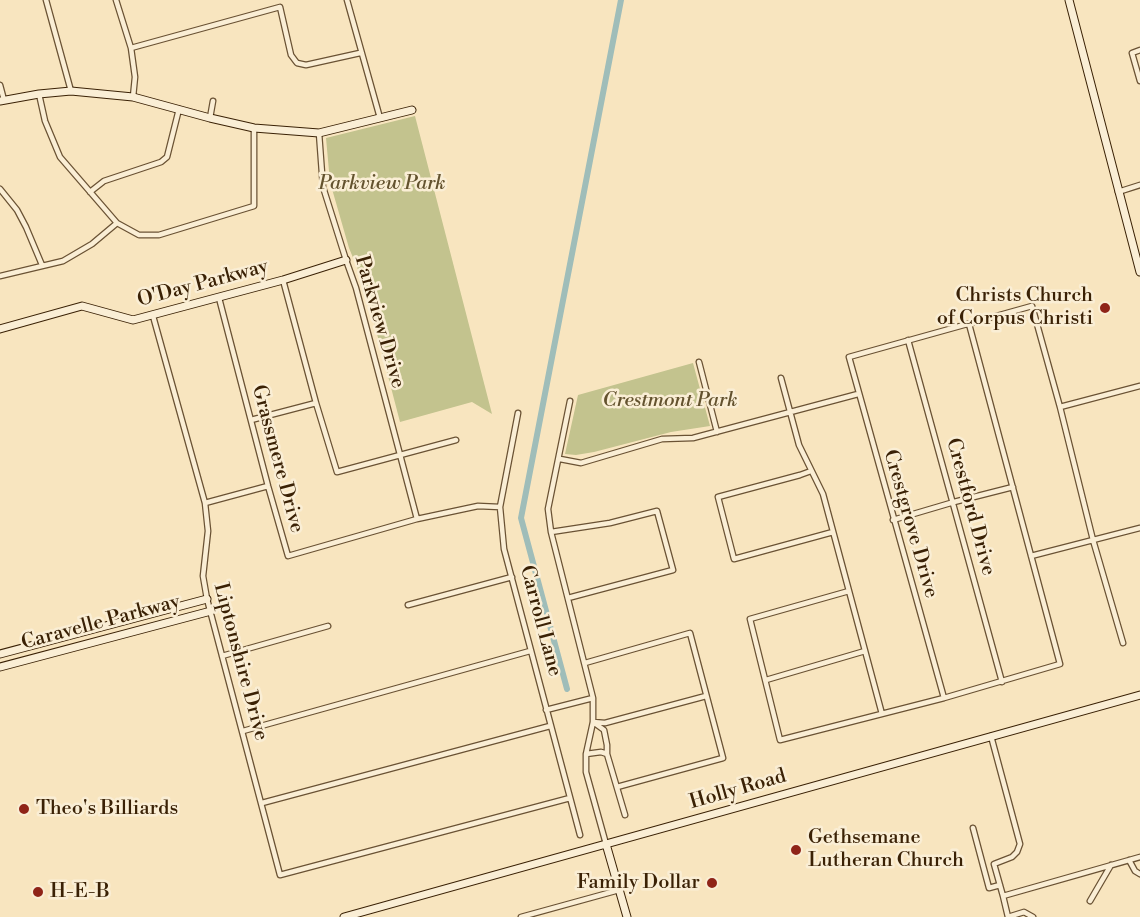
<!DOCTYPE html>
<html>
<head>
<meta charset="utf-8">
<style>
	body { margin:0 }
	canvas { display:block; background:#f8e5bf }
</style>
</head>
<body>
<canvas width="1140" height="917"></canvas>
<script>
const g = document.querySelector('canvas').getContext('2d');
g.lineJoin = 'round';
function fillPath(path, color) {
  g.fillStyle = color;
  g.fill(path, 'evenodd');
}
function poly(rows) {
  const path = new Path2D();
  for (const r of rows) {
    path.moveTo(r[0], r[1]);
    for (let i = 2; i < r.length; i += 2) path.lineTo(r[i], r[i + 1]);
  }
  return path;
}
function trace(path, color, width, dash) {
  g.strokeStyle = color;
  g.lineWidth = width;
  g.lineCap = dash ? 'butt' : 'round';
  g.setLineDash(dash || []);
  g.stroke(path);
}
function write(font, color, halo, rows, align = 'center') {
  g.font = font + ' "Libre Bodoni",serif';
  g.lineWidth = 5;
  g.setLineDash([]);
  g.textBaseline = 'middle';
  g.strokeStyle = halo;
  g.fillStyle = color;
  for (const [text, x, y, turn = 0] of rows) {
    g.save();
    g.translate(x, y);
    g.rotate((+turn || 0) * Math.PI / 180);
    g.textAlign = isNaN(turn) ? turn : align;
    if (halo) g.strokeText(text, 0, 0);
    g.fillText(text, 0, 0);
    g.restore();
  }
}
fillPath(poly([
	[415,116,492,414,472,402,400,422,364,284,349,248,330,182,326,138],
	[693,363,710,426,671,432,594,452,576,455,565,454,578,395]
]), '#c3c38e');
trace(poly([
	[567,689,521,518,621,0]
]), '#9fbdb9', 6);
const street = poly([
	[46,0,71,91],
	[116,0,131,48,135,77,133,97],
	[347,0,380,118],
	[131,48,280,7,291,55,297,63,306,65,360,53],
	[1140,50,1132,53,1140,81],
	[0,85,4,100],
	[39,94,45,121,60,157,117,223,139,235,159,235,254,206,254,128],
	[210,118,213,101],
	[319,133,323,187,346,260,356,288,417,519],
	[0,189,17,210,26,227,42,265],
	[90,192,104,181,161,162,167,157,179,109],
	[1118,192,1140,185],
	[0,276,63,261,92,244,117,223],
	[283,280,316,403,337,472,456,440],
	[219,298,268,486,288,556,417,519,478,506,500,507],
	[153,316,205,503,208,531,203,576,207,599,280,875,570,798],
	[908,340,1002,682],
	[699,362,717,432],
	[781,378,799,445,823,494,882,714],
	[570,401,548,509,551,532,593,698,593,722,586,754,586,772,606,844],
	[1060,407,1140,386],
	[518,413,500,507,504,549,580,835],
	[251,420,316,403],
	[560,459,581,463,662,439,693,438,858,394],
	[811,471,800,475,718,497,734,559,833,532],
	[205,503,268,486],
	[893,520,954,502,1013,487],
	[551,532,610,523,657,511,673,570,568,598],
	[1031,556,1140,528],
	[849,591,750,619,780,740,944,698,1060,664,969,324],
	[408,605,512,577],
	[222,656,328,626],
	[585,663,690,633,723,758,617,787],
	[766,680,865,651],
	[944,698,849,357,1032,306,1060,407,1093,540,1123,643],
	[546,710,593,698],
	[593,722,605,723,706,696],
	[593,722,604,730,607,745,607,754],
	[243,731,530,651],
	[991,736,1020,844,1017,852,1012,857,994,864,1003,896,1140,857],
	[586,754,601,752,607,754,625,815],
	[262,803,550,726],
	[973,828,989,888,1000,885],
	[1129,860,1135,871,1140,874],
	[1003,896,1008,917,1024,912,1033,917],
	[1090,901,1111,865],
	[521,917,619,890]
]);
const secondary = poly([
	[1069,0,1140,272],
	[0,101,39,94,71,91,133,97,210,118,254,128,319,133,412,110],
	[0,329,82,306,133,320,283,280,346,260],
	[0,654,207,599],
	[0,667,211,611],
	[606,844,627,917],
	[344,917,1140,695]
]);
trace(street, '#6a5234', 7);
trace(secondary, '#3a2105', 9);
trace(street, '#faeed5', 4.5);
trace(secondary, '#faeed5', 7);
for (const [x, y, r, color] of [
	[1105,308,6,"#8f2418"],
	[24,809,6,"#8f2418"],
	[796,850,6,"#8f2418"],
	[712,883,6,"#8f2418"],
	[38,892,6,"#8f2418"]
]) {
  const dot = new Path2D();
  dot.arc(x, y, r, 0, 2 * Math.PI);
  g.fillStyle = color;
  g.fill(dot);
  trace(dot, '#faeed5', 2);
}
write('italic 20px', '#63522e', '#faeed5', [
	["Parkview Park",382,184],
	["Crestmont Park",670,401]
]);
write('20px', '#3a2105', '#faeed5', [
	["O'Day Parkway",203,284,-15],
	["Parkview Drive",379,322,74],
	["Grassmere Drive",277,459,75],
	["Crestford Drive",970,507,75],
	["Crestgrove Drive",910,524,74],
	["Carroll Lane",540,621,75],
	["Caravelle Parkway",101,623,-15],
	["Liptonshire Drive",240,662,75],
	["Holly Road",738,790,-16]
]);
write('20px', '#3a2105', '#faeed5', [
	["Christs Church",1093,296,"right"],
	["of Corpus Christi",1093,319,"right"],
	["Theo's Billiards",36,809],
	["Gethsemane",808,838],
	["Lutheran Church",808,861],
	["Family Dollar",700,883,"right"],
	["H-E-B",50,892]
], 'left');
</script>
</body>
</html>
